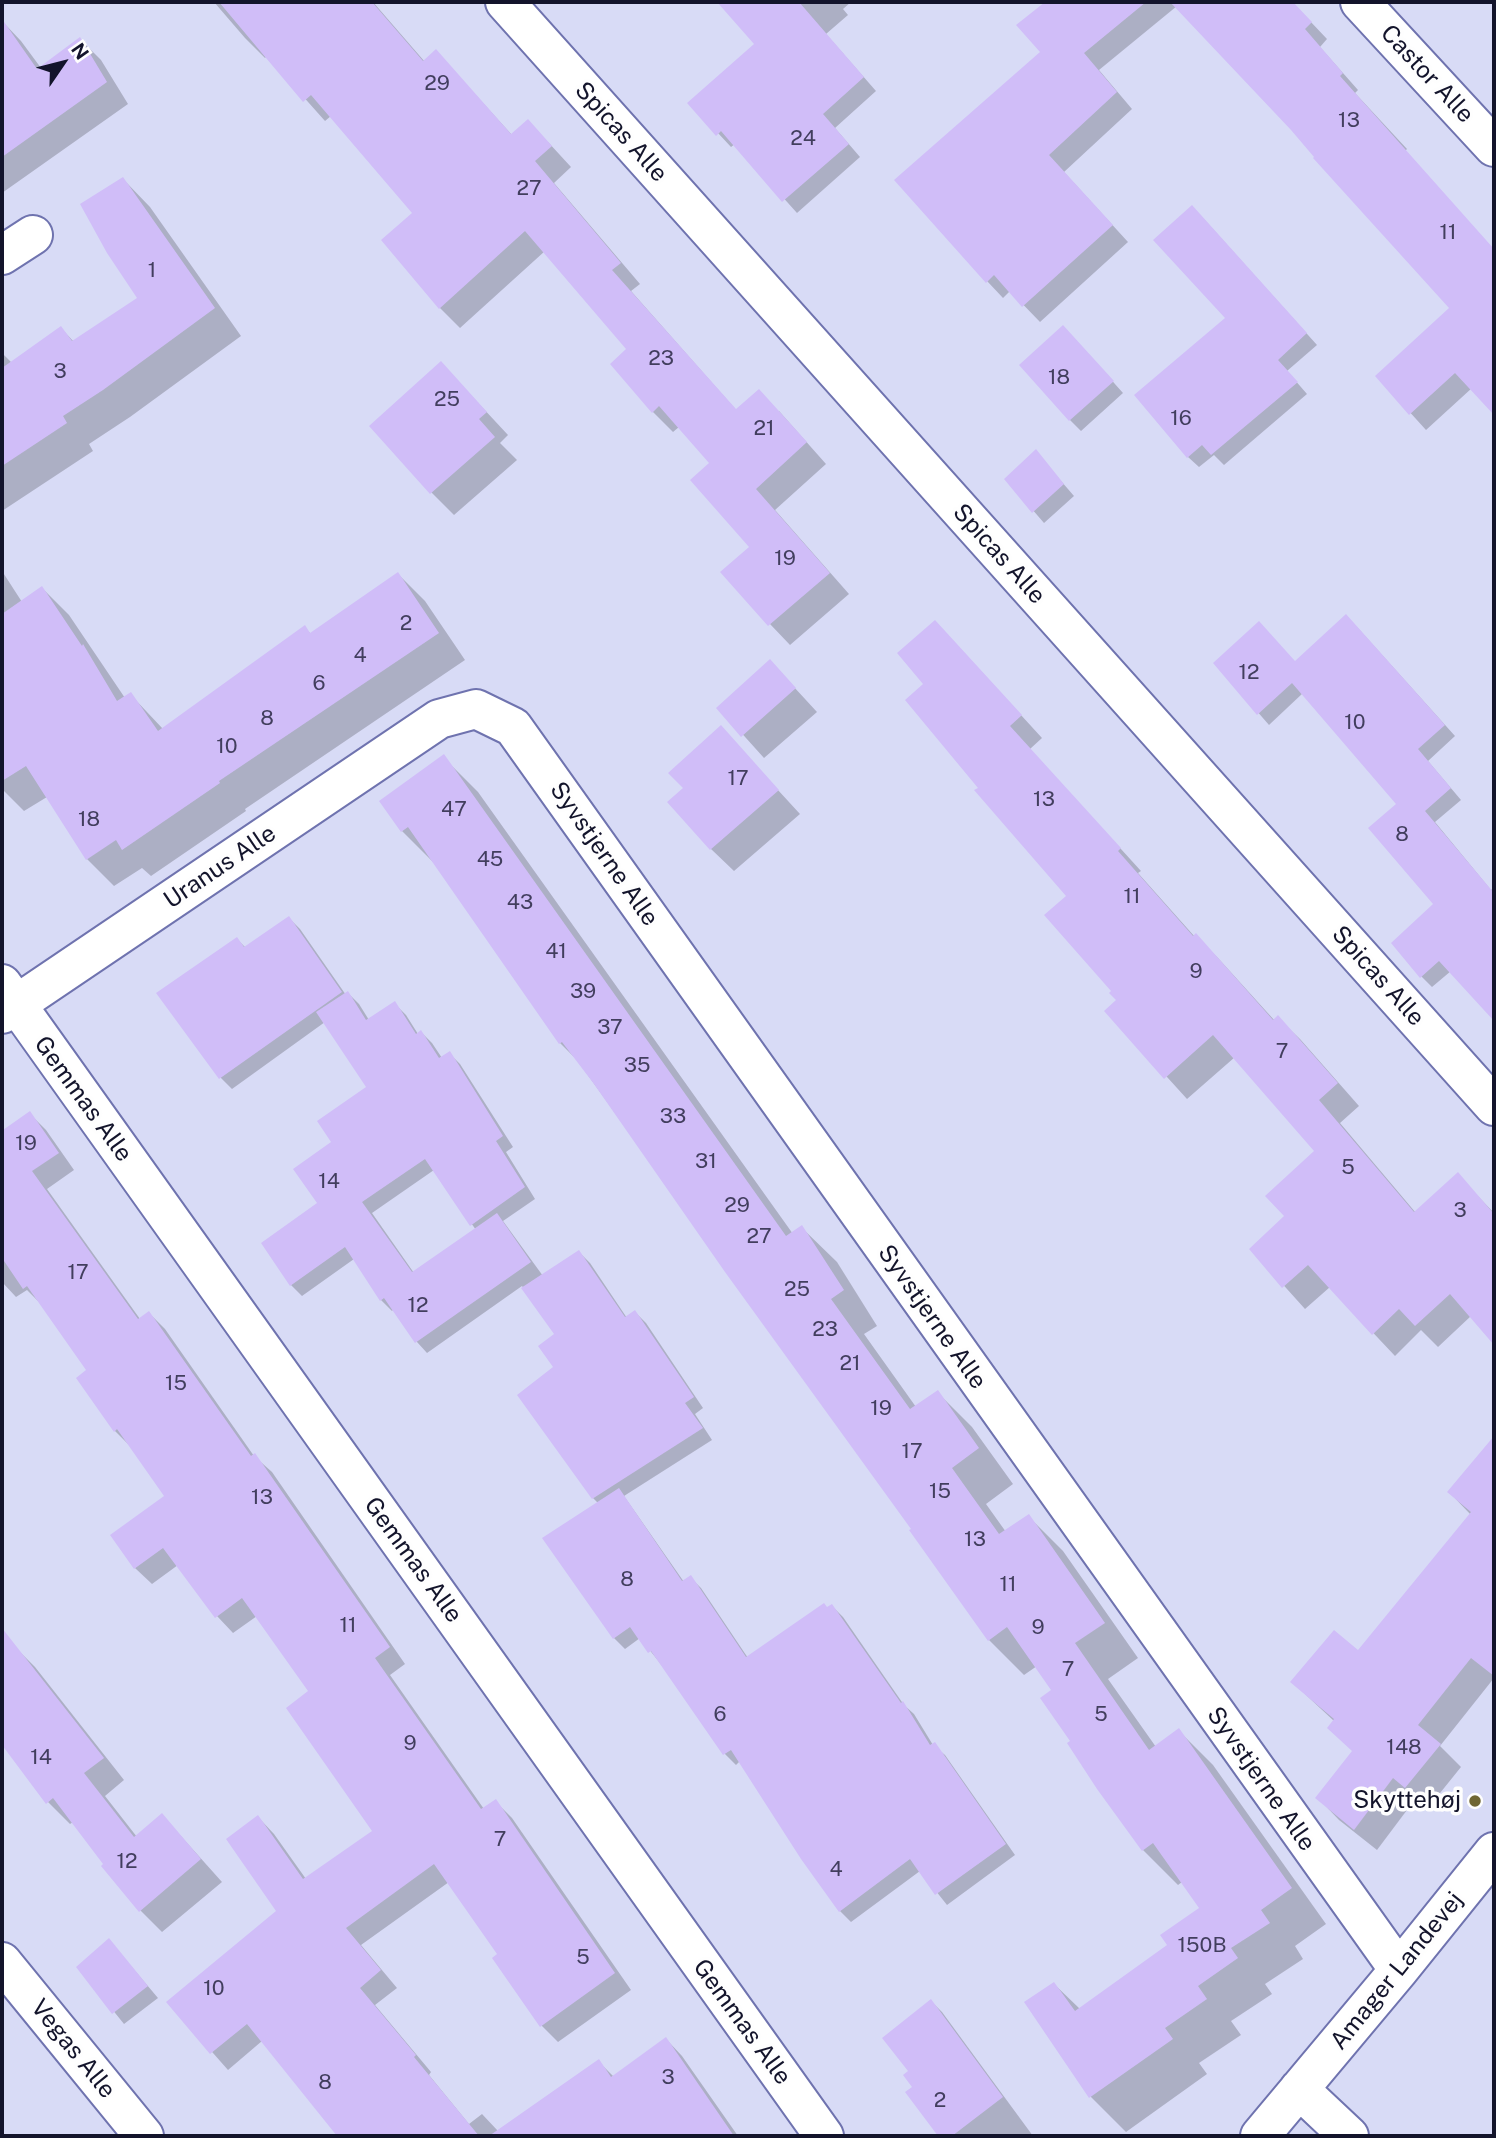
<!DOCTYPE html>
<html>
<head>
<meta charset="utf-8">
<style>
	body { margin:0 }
	#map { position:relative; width:1496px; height:2138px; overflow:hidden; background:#d8dbf6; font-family:"Public Sans",sans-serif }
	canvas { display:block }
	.frame { position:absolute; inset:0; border:4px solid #13142b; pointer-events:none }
	.north { position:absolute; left:28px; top:28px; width:70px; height:70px; -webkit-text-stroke:5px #fefefe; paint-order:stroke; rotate:55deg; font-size:19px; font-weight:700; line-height:28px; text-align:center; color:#13142b }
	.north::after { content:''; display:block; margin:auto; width:24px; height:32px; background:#13142b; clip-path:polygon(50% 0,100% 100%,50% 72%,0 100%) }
</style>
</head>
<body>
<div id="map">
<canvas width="1496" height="2138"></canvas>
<div class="frame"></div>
<div class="north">N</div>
</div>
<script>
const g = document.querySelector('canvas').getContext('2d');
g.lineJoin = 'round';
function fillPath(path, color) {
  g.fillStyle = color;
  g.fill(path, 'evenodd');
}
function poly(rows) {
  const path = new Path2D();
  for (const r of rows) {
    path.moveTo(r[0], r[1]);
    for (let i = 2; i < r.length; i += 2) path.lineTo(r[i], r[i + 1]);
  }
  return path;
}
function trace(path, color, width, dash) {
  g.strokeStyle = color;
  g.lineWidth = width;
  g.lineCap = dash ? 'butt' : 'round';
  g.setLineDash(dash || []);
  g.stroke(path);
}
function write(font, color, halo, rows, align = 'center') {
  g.font = font + ' "Public Sans",sans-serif';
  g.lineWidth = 7;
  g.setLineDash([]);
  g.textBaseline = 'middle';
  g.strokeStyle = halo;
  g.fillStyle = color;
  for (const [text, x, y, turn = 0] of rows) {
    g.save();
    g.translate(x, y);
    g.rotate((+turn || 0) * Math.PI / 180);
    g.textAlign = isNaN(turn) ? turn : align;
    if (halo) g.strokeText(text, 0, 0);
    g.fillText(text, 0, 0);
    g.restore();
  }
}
fillPath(poly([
	[214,2,373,2,425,62,436,51,512,135,548,142,571,167,554,183,640,284,631,291,737,411,779,411,826,464,775,510,849,594,790,645,770,624,752,547,711,463,679,427,673,432,653,412,629,349,545,251,460,328,440,308,383,241,414,213,331,116,325,121,267,56,265,58,245,38],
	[719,2,851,2,843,9,848,15,826,34,876,91,835,128,860,157,797,213,735,144,731,147,690,103,756,44],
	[1046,2,1292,2,1327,39,1320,47,1358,90,1355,93,1407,149,1405,151,1494,250,1494,412,1472,388,1426,430,1377,376,1452,308,1317,157,1177,6,1099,70,1132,109,1064,172,1128,242,1040,322,1010,291,1003,298,987,281,1042,52],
	[2,21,21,41,41,68,80,39,101,60,128,104,2,193],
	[123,179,150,207,241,336,130,417,89,444,93,451,2,511,2,353,12,363,61,328,74,342,139,298],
	[1203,218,1317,345,1287,371,1307,394,1224,465,1214,455,1199,467,1188,457,1227,318],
	[1074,338,1123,393,1081,431,1070,420],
	[441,363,508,435,500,443,517,460,454,515,431,492],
	[1036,452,1074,496,1044,523,1006,479],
	[2,571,22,602,42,588,69,615,125,698,130,694,163,729,305,628,311,634,398,574,425,601,465,660,245,809,246,811,151,876,142,868,114,886,87,859,47,797,24,811,2,789],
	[1357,627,1455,736,1428,761,1461,800,1435,822,1491,890,1494,887,1494,1018,1451,971,1432,987,1421,976,1436,904,1398,804,1303,693,1269,725,1215,663,1295,663],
	[956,644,1042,738,1030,749,1141,871,1138,873,1195,937,1196,936,1218,958,1275,1021,1278,1018,1300,1039,1359,1106,1340,1123,1416,1213,1458,1175,1494,1213,1494,1343,1471,1316,1438,1347,1421,1330,1395,1356,1330,1287,1305,1309,1251,1249,1287,1216,1317,1151,1235,1057,1187,1099,1107,1011,1118,1000,1069,896,980,788,926,684],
	[770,661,817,712,764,758,719,708],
	[721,728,800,814,734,871,711,849,685,788],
	[443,757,478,792,793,1234,802,1228,837,1262,877,1326,864,1334,916,1407,937,1392,972,1427,1013,1484,986,1504,1006,1532,1028,1516,1063,1551,1138,1658,1108,1679,1156,1747,1178,1730,1213,1765,1326,1924,1295,1946,1303,1959,1265,1984,1272,1994,1231,2021,1241,2035,1199,2063,1207,2074,1126,2132,1091,2097,1027,2003,1054,1984,1080,2009,1169,1945,1201,1909,1182,1882,1178,1885,1143,1850,1072,1742,1054,1690,1037,1666,1024,1675,989,1640,914,1530,577,1060,560,1043,437,866,402,831],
	[289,918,300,929,346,995,348,993,359,1004,369,1020,395,1004,406,1015,418,1034,421,1032,432,1043,442,1058,449,1053,460,1064,513,1147,506,1152,535,1199,503,1221,543,1276,579,1252,590,1263,627,1318,635,1312,646,1323,703,1408,695,1414,712,1440,624,1496,684,1582,690,1577,701,1588,748,1658,832,1606,843,1617,904,1705,914,1714,933,1745,945,1755,1015,1855,947,1905,920,1871,851,1922,840,1911,740,1761,736,1765,725,1754,660,1663,640,1638,625,1649,614,1638,598,1503,593,1498,555,1368,556,1335,522,1286,427,1353,417,1342,394,1309,392,1311,381,1300,354,1259,302,1296,291,1285,320,1204,333,1143,369,1088,325,1022,232,1089,221,1078,159,993,237,939,246,948],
	[434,1170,476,1230,414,1273,372,1213],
	[30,1114,46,1130,74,1170,47,1189,140,1319,149,1313,165,1329,254,1456,272,1472,405,1664,390,1675,484,1809,495,1801,512,1818,631,1990,558,2042,542,2026,494,1958,500,1955,449,1882,361,1945,397,1988,375,2005,431,2072,429,2075,469,2124,482,2114,498,2131,598,2061,614,2077,666,2039,682,2056,738,2136,625,2136,620,2129,609,2136,367,2136,362,2130,355,2136,342,2136,262,2041,228,2070,168,2002,278,1911,258,1817,274,1834,306,1879,375,1831,311,1691,257,1616,233,1633,217,1616,178,1565,152,1584,135,1568,166,1497,131,1447,115,1431,89,1371,41,1304,27,1290,16,1297,2,1282,2,1132],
	[1476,1460,1494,1476,1494,1678,1440,1746,1461,1767,1428,1808,1416,1798,1377,1850,1339,1820,1318,1798,1353,1752,1334,1721,1292,1682,1358,1652,1471,1515,1449,1492],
	[13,1645,35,1667,124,1780,105,1796,137,1837,162,1815,222,1882,162,1932,140,1910,73,1822,70,1824,48,1802,2,1743,2,1654],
	[109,1940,158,1998,124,2024,78,1967],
	[931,2001,942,2012,1033,2136,940,2136,908,2092,915,2087,910,2071]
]), '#0003');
fillPath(poly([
	[219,2,372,2,423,61,436,49,511,134,528,119,552,146,535,161,621,263,612,270,736,409,759,389,807,442,756,489,830,573,768,626,720,572,749,547,690,480,709,463,659,406,652,413,610,364,626,349,525,231,439,309,381,240,412,213,311,95,303,102],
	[717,2,799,2,864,77,823,114,849,144,782,202,721,131,716,136,687,103,754,44],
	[1045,2,1146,2,1084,53,1117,92,1049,155,1113,225,1022,307,994,275,986,283,894,180,1040,52,1016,25],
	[1170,2,1293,2,1312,22,1305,29,1343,73,1340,76,1494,249,1494,415,1455,373,1409,415,1375,376,1449,308,1313,158,1314,157,1291,130],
	[2,19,37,69,80,37,107,82,2,157],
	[123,177,215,308,103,390,63,416,67,423,2,466,2,368,61,326,72,341,137,298,107,253,80,204],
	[1192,205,1307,333,1278,360,1298,382,1211,455,1202,445,1187,458,1134,395,1225,318,1153,240],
	[1063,325,1114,381,1069,421,1019,365],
	[441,361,487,412,479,419,495,437,430,494,369,426],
	[1036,449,1064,484,1032,513,1004,479],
	[398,572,439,633,219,781,220,783,122,850,116,840,86,860,26,766,2,781,2,614,42,586,82,646,83,644,117,701,131,692,158,731,305,625,310,633],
	[1346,614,1445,725,1418,749,1451,788,1425,811,1494,893,1494,1021,1439,961,1420,978,1391,943,1433,904,1368,828,1396,804,1292,683,1257,715,1213,663,1259,621,1295,661],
	[935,620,1022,715,1010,726,1121,848,1118,851,1193,936,1196,933,1273,1020,1278,1015,1338,1083,1319,1100,1414,1212,1458,1172,1494,1214,1494,1345,1450,1294,1415,1326,1399,1309,1372,1335,1308,1265,1282,1288,1249,1249,1284,1216,1265,1196,1314,1151,1213,1035,1164,1079,1104,1011,1116,1000,1109,993,1111,991,1044,915,1066,896,974,790,978,788,905,700,923,684,897,653],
	[770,659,796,688,741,737,716,708],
	[721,725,779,790,710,850,667,802,683,788,668,773],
	[444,754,786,1236,802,1225,844,1290,831,1299,910,1409,938,1390,979,1448,952,1468,999,1534,1029,1514,1105,1623,1075,1643,1149,1750,1179,1728,1292,1888,1261,1910,1270,1923,1231,1948,1238,1958,1198,1986,1207,1999,1165,2028,1173,2039,1089,2098,1024,2002,1054,1982,1075,2011,1167,1945,1160,1935,1199,1908,1153,1843,1142,1851,1097,1789,1067,1743,1070,1741,1040,1698,1051,1690,1007,1627,988,1641,909,1530,911,1529,725,1272,594,1084,562,1042,559,1044,408,827,401,832,379,801],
	[289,916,342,992,219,1079,156,993,237,937,244,947],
	[348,991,366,1020,395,1001,416,1034,421,1030,439,1058,450,1051,503,1136,496,1141,525,1187,470,1226,425,1159,362,1202,412,1272,497,1213,531,1262,415,1343,384,1298,380,1301,345,1247,290,1286,261,1243,317,1203,293,1169,331,1142,317,1121,366,1087,316,1012],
	[30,1111,59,1153,32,1171,138,1319,149,1311,251,1456,255,1453,390,1647,375,1658,481,1809,496,1799,615,1973,540,2027,492,1958,497,1954,434,1864,346,1928,381,1970,360,1988,416,2055,414,2057,479,2136,337,2136,247,2024,210,2054,166,2002,276,1911,226,1839,258,1815,303,1879,372,1831,286,1708,308,1691,242,1598,215,1618,163,1548,134,1569,110,1535,164,1496,117,1429,114,1432,76,1378,86,1370,27,1286,23,1289,2,1258,2,1129,3,1130],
	[579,1250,625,1317,635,1310,694,1397,685,1403,703,1428,592,1499,517,1395,553,1367,538,1346,554,1334,521,1288],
	[1494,1436,1494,1676,1471,1658,1418,1725,1441,1744,1405,1788,1393,1778,1354,1830,1315,1798,1352,1751,1327,1728,1334,1719,1290,1682,1334,1630,1358,1650,1471,1512,1447,1492],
	[619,1488,682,1581,691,1575,746,1657,824,1603,827,1607,832,1604,901,1703,903,1701,930,1745,935,1742,1006,1844,935,1895,910,1859,839,1912,801,1859,731,1750,723,1755,651,1651,648,1653,630,1627,613,1639,542,1538],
	[2,1628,104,1758,84,1773,134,1837,162,1813,201,1859,139,1912,101,1866,103,1864,53,1798,46,1804,2,1745],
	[109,1938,148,1986,112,2014,76,1967],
	[931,1999,1003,2097,952,2136,938,2136,905,2092,912,2087,903,2075,908,2071,882,2038],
	[666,2037,734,2136,489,2136,599,2059,611,2077]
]), '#d0bdf8');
const minor = poly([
	[505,2,1494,1106],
	[1360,2,1494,147],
	[2,255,33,235],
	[2,984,824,2136],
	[2,1014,439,719,476,709,513,727,1399,1970],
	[2,1962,144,2136],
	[1299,2089,1349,2136],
	[1260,2136,1399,1970,1494,1852]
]);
trace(minor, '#6f73af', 42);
trace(minor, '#fff', 38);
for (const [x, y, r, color] of [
	[1475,1801,7,"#6f6633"]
]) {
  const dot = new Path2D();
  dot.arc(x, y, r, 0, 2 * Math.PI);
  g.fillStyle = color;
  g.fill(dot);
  trace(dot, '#fefefe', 2.5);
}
write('21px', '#423e5e', null, [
	["29",437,84],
	["13",1349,121],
	["24",803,139],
	["27",529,189],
	["11",1448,233],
	["1",152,271],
	["23",661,359],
	["3",60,372],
	["18",1059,378],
	["25",447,400],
	["16",1181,419],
	["21",764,429],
	["19",785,559],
	["2",406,624],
	["4",360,656],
	["12",1249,673],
	["6",319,684],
	["8",267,719],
	["10",1355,723],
	["10",227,747],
	["17",738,779],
	["13",1044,800],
	["47",454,810],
	["18",89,820],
	["8",1402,835],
	["45",490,860],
	["11",1132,897],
	["43",520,903],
	["41",556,952],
	["9",1196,972],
	["39",583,992],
	["37",610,1028],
	["7",1282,1052],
	["35",637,1066],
	["33",673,1117],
	["19",26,1144],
	["31",706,1162],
	["5",1348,1168],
	["14",329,1182],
	["29",737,1206],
	["3",1460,1211],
	["27",759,1237],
	["17",78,1273],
	["25",797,1290],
	["12",418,1306],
	["23",825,1330],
	["21",850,1364],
	["15",176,1384],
	["19",881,1409],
	["17",912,1452],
	["15",940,1492],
	["13",262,1498],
	["13",975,1540],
	["8",627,1580],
	["11",1008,1585],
	["11",348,1626],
	["9",1038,1628],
	["7",1068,1670],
	["6",720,1715],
	["5",1101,1715],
	["9",410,1744],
	["148",1404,1748],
	["14",41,1758],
	["7",500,1840],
	["12",127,1862],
	["4",836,1870],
	["150B",1202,1946],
	["5",583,1958],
	["10",214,1989],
	["3",668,2078],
	["8",325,2083],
	["2",940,2101]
]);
write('24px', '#13142b', '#fefefe', [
	["Castor Alle",1427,74,47],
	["Spicas Alle",621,132,48],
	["Spicas Alle",999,554,48],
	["Syvstjerne Alle",604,854,55],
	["Uranus Alle",220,867,-34],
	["Spicas Alle",1378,976,48],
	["Gemmas Alle",83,1099,54],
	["Syvstjerne Alle",932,1317,55],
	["Gemmas Alle",413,1560,54],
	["Syvstjerne Alle",1261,1779,55],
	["Amager Landevej",1397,1971,-51],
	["Gemmas Alle",742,2022,54],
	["Vegas Alle",73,2049,51]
]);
write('24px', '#13142b', '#fefefe', [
	["Skyttehøj",1461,1801]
], 'right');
</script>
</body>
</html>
